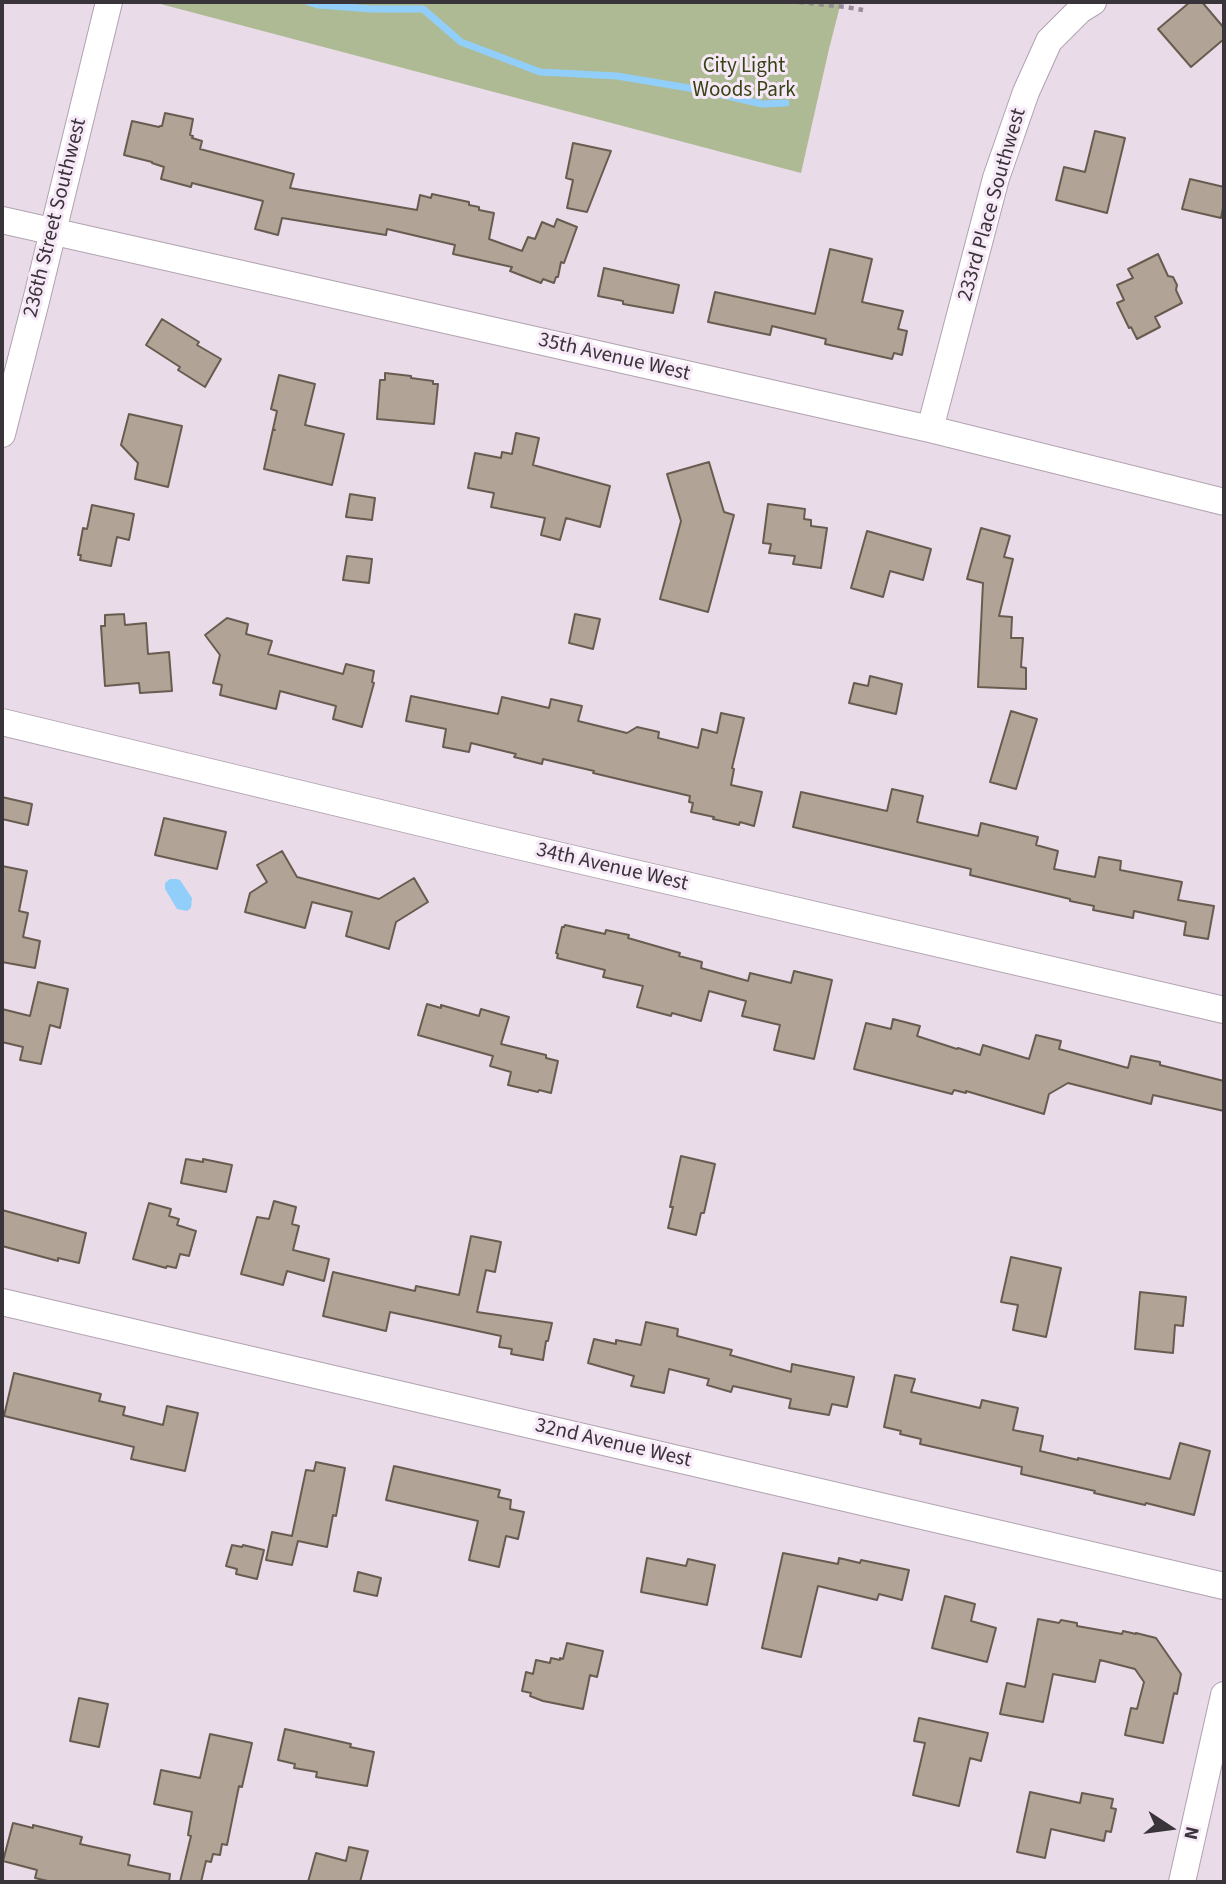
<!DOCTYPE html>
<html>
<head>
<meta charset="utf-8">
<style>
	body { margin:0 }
	#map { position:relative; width:1226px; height:1884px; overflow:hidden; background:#eadbe9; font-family:"Source Sans 3",sans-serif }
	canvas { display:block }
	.frame { position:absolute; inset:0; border:4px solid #393439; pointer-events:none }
	.north { position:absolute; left:1135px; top:1793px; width:70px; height:70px; -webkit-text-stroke:5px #f7e8f7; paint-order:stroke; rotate:103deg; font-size:19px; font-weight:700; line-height:28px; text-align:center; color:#393439 }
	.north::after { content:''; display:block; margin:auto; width:24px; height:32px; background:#393439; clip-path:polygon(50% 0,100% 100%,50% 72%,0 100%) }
</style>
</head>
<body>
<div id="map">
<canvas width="1226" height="1884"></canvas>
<div class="frame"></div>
<div class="north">N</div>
</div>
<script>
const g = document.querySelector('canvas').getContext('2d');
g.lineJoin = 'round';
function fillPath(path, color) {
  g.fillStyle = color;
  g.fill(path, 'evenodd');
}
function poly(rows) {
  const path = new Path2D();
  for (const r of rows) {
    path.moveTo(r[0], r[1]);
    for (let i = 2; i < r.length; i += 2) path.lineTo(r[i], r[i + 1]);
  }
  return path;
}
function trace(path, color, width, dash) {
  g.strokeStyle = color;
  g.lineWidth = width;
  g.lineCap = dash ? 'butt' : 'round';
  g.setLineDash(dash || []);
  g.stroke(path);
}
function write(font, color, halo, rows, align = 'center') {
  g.font = font + ' "Source Sans 3",sans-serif';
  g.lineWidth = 6;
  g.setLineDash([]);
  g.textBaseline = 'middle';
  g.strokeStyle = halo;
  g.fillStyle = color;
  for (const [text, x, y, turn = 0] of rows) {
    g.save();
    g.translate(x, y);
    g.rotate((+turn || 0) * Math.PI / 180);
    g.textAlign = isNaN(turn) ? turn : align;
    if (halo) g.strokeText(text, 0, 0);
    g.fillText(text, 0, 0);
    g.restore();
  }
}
fillPath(poly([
	[153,2,841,2,829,49,801,173]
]), '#adba94');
fillPath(poly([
	[176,879,180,880,192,898,191,908,187,911,177,909,165,889,165,883,170,879]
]), '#91cffa');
trace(poly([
	[308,2,318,5,372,9,423,9,461,42,540,72,617,76,701,90,762,104,786,103]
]), '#91cffa', 7);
const building = poly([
	[1190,2,1202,2,1224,28,1224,39,1191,67,1158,29,1190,2],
	[165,113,193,119,190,135,193,136,192,138,202,141,200,149,294,174,290,188,417,210,420,195,431,198,432,194,469,202,469,205,479,207,479,210,494,213,489,239,522,251,528,237,535,239,542,222,554,227,557,219,577,227,564,263,561,262,558,277,556,277,554,283,543,279,541,283,510,271,512,267,453,254,455,245,387,229,386,235,282,218,278,235,255,229,263,201,192,183,191,187,161,179,164,167,152,163,152,162,124,155,132,121,159,127,160,126,162,126,165,113],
	[1095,131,1125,138,1107,213,1056,200,1064,167,1085,172,1095,131],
	[573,143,611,151,587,212,567,208,573,180,566,178,573,143],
	[1190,179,1224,187,1224,203,1221,218,1182,209,1190,179],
	[830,249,872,259,862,302,903,311,898,329,907,331,902,355,894,353,892,359,825,344,826,339,772,326,770,335,708,322,715,292,815,314,830,249],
	[1158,254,1168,276,1173,277,1177,285,1176,290,1182,303,1155,317,1160,327,1137,339,1131,327,1129,328,1117,303,1124,300,1117,285,1133,278,1128,269,1158,254],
	[604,268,679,285,673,313,623,304,623,301,598,296,604,268],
	[162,319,199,342,197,345,221,359,205,387,178,370,180,367,146,345,162,319],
	[385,373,411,376,411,378,433,381,433,384,438,384,434,424,377,419,380,380,385,380,385,373],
	[279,375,315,384,305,425,344,434,332,485,264,469,273,429,275,430,273,429,277,411,271,409,279,375],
	[129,414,182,426,168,487,135,479,138,463,121,445,129,414],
	[516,433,539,438,533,465,610,486,600,527,566,518,560,540,541,535,545,518,491,507,494,493,468,488,475,453,501,458,502,452,512,454,516,433],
	[709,462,724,512,734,515,708,612,660,599,681,521,667,474,709,462],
	[350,494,375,498,372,520,346,517,350,494],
	[768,504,805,509,804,519,811,520,811,526,827,528,821,568,793,564,795,556,769,553,771,544,763,543,768,504],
	[92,505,134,514,129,540,117,537,111,566,80,560,81,555,78,555,83,528,87,529,92,505],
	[981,528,1010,536,1004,557,1013,559,999,616,1012,617,1011,638,1023,638,1021,667,1026,668,1026,689,978,687,983,583,967,579,981,528],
	[867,531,931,549,923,580,890,571,883,597,851,588,867,531],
	[347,556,372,559,369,583,343,580,347,556],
	[124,614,125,625,146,623,148,654,169,652,172,691,140,693,139,683,105,686,101,626,105,626,105,615,124,614],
	[575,614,600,619,593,649,569,643,575,614],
	[227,618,248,624,246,634,272,641,268,654,343,674,346,664,374,671,372,682,374,683,362,727,333,719,336,706,280,691,276,709,220,695,222,685,213,683,220,655,205,635,227,618],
	[870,676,902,684,896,714,849,703,854,683,868,686,870,676],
	[411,696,498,714,502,697,549,708,551,699,582,706,578,721,627,733,637,727,659,732,658,738,698,748,702,729,717,733,721,713,744,718,732,768,734,769,731,785,762,792,754,826,740,822,739,825,713,819,714,817,691,812,693,803,689,802,690,796,593,773,594,771,543,759,542,764,514,757,516,754,471,743,469,752,443,747,446,729,406,721,411,696],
	[1011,711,1037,719,1016,789,990,782,1011,711],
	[892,789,923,796,917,822,978,836,981,823,1038,837,1036,845,1058,851,1054,869,1095,877,1099,857,1121,861,1120,870,1182,882,1178,900,1214,906,1208,939,1184,935,1186,922,1134,911,1133,918,1093,910,1094,906,1070,901,1070,899,970,875,971,869,793,827,801,792,887,811,892,789],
	[2,797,32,804,28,825,2,819,2,797],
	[164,818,226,832,217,869,155,855,164,818],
	[282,851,297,877,379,899,414,878,428,902,396,922,389,949,346,936,352,912,312,902,305,928,245,912,250,893,267,882,257,865,282,851],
	[2,866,27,871,19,911,28,913,23,937,40,941,35,968,2,962,2,866],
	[565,925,605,934,606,930,629,935,628,938,680,953,679,956,702,962,701,968,748,981,750,973,791,983,794,971,832,980,814,1059,774,1050,780,1025,742,1016,746,1001,709,991,701,1021,672,1013,671,1016,637,1007,643,986,603,977,605,970,557,958,558,954,556,953,562,927,564,927,565,925],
	[38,982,68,989,60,1028,50,1025,41,1064,20,1060,23,1047,2,1042,2,1009,30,1016,38,982],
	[427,1004,441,1008,441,1005,479,1016,481,1009,509,1017,501,1044,546,1055,546,1058,558,1061,551,1093,539,1090,538,1092,508,1085,511,1072,490,1066,493,1056,418,1035,427,1004],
	[893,1019,920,1026,917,1036,957,1049,958,1048,980,1055,983,1045,1029,1059,1036,1035,1061,1041,1059,1049,1128,1068,1131,1056,1160,1062,1160,1065,1224,1081,1224,1111,1153,1095,1151,1104,1068,1083,1049,1094,1044,1114,966,1091,966,1093,954,1090,952,1094,854,1069,866,1023,891,1029,893,1019],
	[681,1156,715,1164,704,1213,701,1213,696,1235,668,1228,673,1207,670,1207,681,1156],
	[186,1159,203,1162,203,1159,232,1165,226,1192,181,1183,186,1159],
	[274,1201,296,1207,292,1224,299,1226,293,1250,329,1259,324,1281,287,1271,283,1285,241,1274,257,1217,269,1219,274,1201],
	[149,1203,171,1209,169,1216,179,1219,177,1225,196,1231,189,1256,180,1254,176,1268,167,1266,166,1268,133,1259,149,1203],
	[2,1210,86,1233,79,1263,58,1258,58,1261,2,1246,2,1210],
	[471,1236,501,1242,495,1272,486,1270,477,1312,552,1323,548,1341,546,1341,543,1360,511,1354,512,1349,499,1347,501,1336,390,1312,386,1331,323,1316,333,1272,415,1291,416,1286,459,1295,471,1236],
	[1011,1257,1061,1268,1046,1337,1013,1330,1018,1305,1001,1302,1011,1257],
	[1140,1292,1186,1297,1183,1326,1175,1325,1173,1353,1135,1349,1140,1292],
	[646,1322,678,1329,677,1336,732,1350,730,1355,791,1372,792,1364,854,1377,847,1407,832,1404,829,1415,789,1408,791,1399,733,1386,731,1392,707,1385,709,1379,669,1369,664,1393,631,1386,634,1376,588,1363,594,1339,616,1344,616,1340,641,1345,646,1322],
	[14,1373,101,1394,99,1401,125,1407,123,1415,163,1425,167,1406,198,1413,185,1471,131,1459,134,1447,4,1416,14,1373],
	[895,1375,915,1379,911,1392,980,1408,982,1400,1018,1408,1013,1430,1043,1436,1040,1451,1078,1460,1078,1458,1170,1479,1180,1443,1210,1451,1194,1515,1146,1503,1145,1505,1094,1493,1095,1491,1021,1474,1022,1467,920,1444,921,1439,900,1434,901,1431,884,1427,895,1375],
	[316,1462,345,1468,336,1516,333,1515,327,1547,298,1541,292,1565,266,1560,272,1532,292,1536,306,1470,314,1471,316,1462],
	[394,1466,500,1490,498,1497,511,1500,510,1509,524,1512,518,1539,506,1536,499,1567,469,1560,478,1521,386,1500,394,1466],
	[232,1545,242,1547,243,1545,264,1550,257,1579,236,1574,237,1569,226,1566,232,1545],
	[783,1553,838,1564,839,1558,860,1563,861,1560,909,1570,902,1600,879,1594,877,1600,818,1586,801,1657,762,1648,783,1553],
	[647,1558,686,1566,688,1559,715,1565,707,1605,641,1592,647,1558],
	[358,1572,381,1578,377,1596,354,1591,358,1572],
	[945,1596,975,1604,971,1621,996,1628,987,1662,932,1648,945,1596],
	[1038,1619,1059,1623,1061,1620,1077,1623,1077,1626,1122,1634,1123,1631,1136,1634,1136,1633,1156,1638,1181,1674,1177,1694,1174,1693,1163,1743,1125,1735,1131,1708,1137,1709,1144,1682,1135,1669,1100,1660,1095,1682,1053,1674,1043,1722,1000,1714,1007,1683,1025,1687,1038,1619],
	[567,1643,603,1651,597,1677,590,1675,583,1709,543,1701,530,1696,531,1693,522,1691,526,1672,533,1674,536,1660,550,1663,551,1658,560,1660,560,1658,563,1659,567,1643],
	[79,1698,108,1704,99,1747,70,1741,79,1698],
	[919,1718,988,1733,981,1761,970,1758,959,1806,913,1795,925,1743,914,1741,919,1718],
	[285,1729,351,1744,350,1747,374,1752,367,1786,316,1777,317,1772,294,1768,295,1764,278,1760,285,1729],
	[210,1734,252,1743,242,1787,239,1786,227,1845,222,1844,220,1855,213,1854,211,1862,206,1861,201,1882,180,1882,191,1836,188,1835,192,1812,154,1804,161,1770,200,1778,210,1734],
	[1030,1792,1080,1803,1082,1793,1113,1799,1111,1808,1116,1809,1111,1832,1106,1831,1104,1841,1051,1829,1045,1858,1017,1852,1030,1792],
	[13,1823,33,1828,33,1825,82,1837,80,1844,130,1855,128,1865,170,1874,169,1882,52,1882,35,1878,37,1870,3,1861,13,1823],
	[349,1847,368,1851,360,1882,308,1882,316,1853,346,1861,349,1847]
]);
fillPath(building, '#b1a496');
trace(building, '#685c50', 2);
const minor = poly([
	[2,220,930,429,1224,502],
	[930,429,996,178,1026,92,1049,41,1080,10,1093,2],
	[2,434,36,301,109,2],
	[2,722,488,839,1224,1010],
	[2,1302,1224,1586],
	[1182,1882,1224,1695]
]);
trace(minor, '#b0a2b0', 28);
trace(poly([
	[799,2,846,7,863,10]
]), '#978d97', 4.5, [5, 5]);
trace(minor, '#fff', 26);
write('21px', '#374315', '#f7e8f7', [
	["City Light",744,67],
	["Woods Park",744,91]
]);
write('21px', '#393439', '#f7e8f7', [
	["233rd Place Southwest",993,205,-74],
	["236th Street Southwest",56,218,-76],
	["35th Avenue West",614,358,13],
	["34th Avenue West",612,868,13],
	["32nd Avenue West",613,1444,13]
]);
</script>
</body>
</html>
